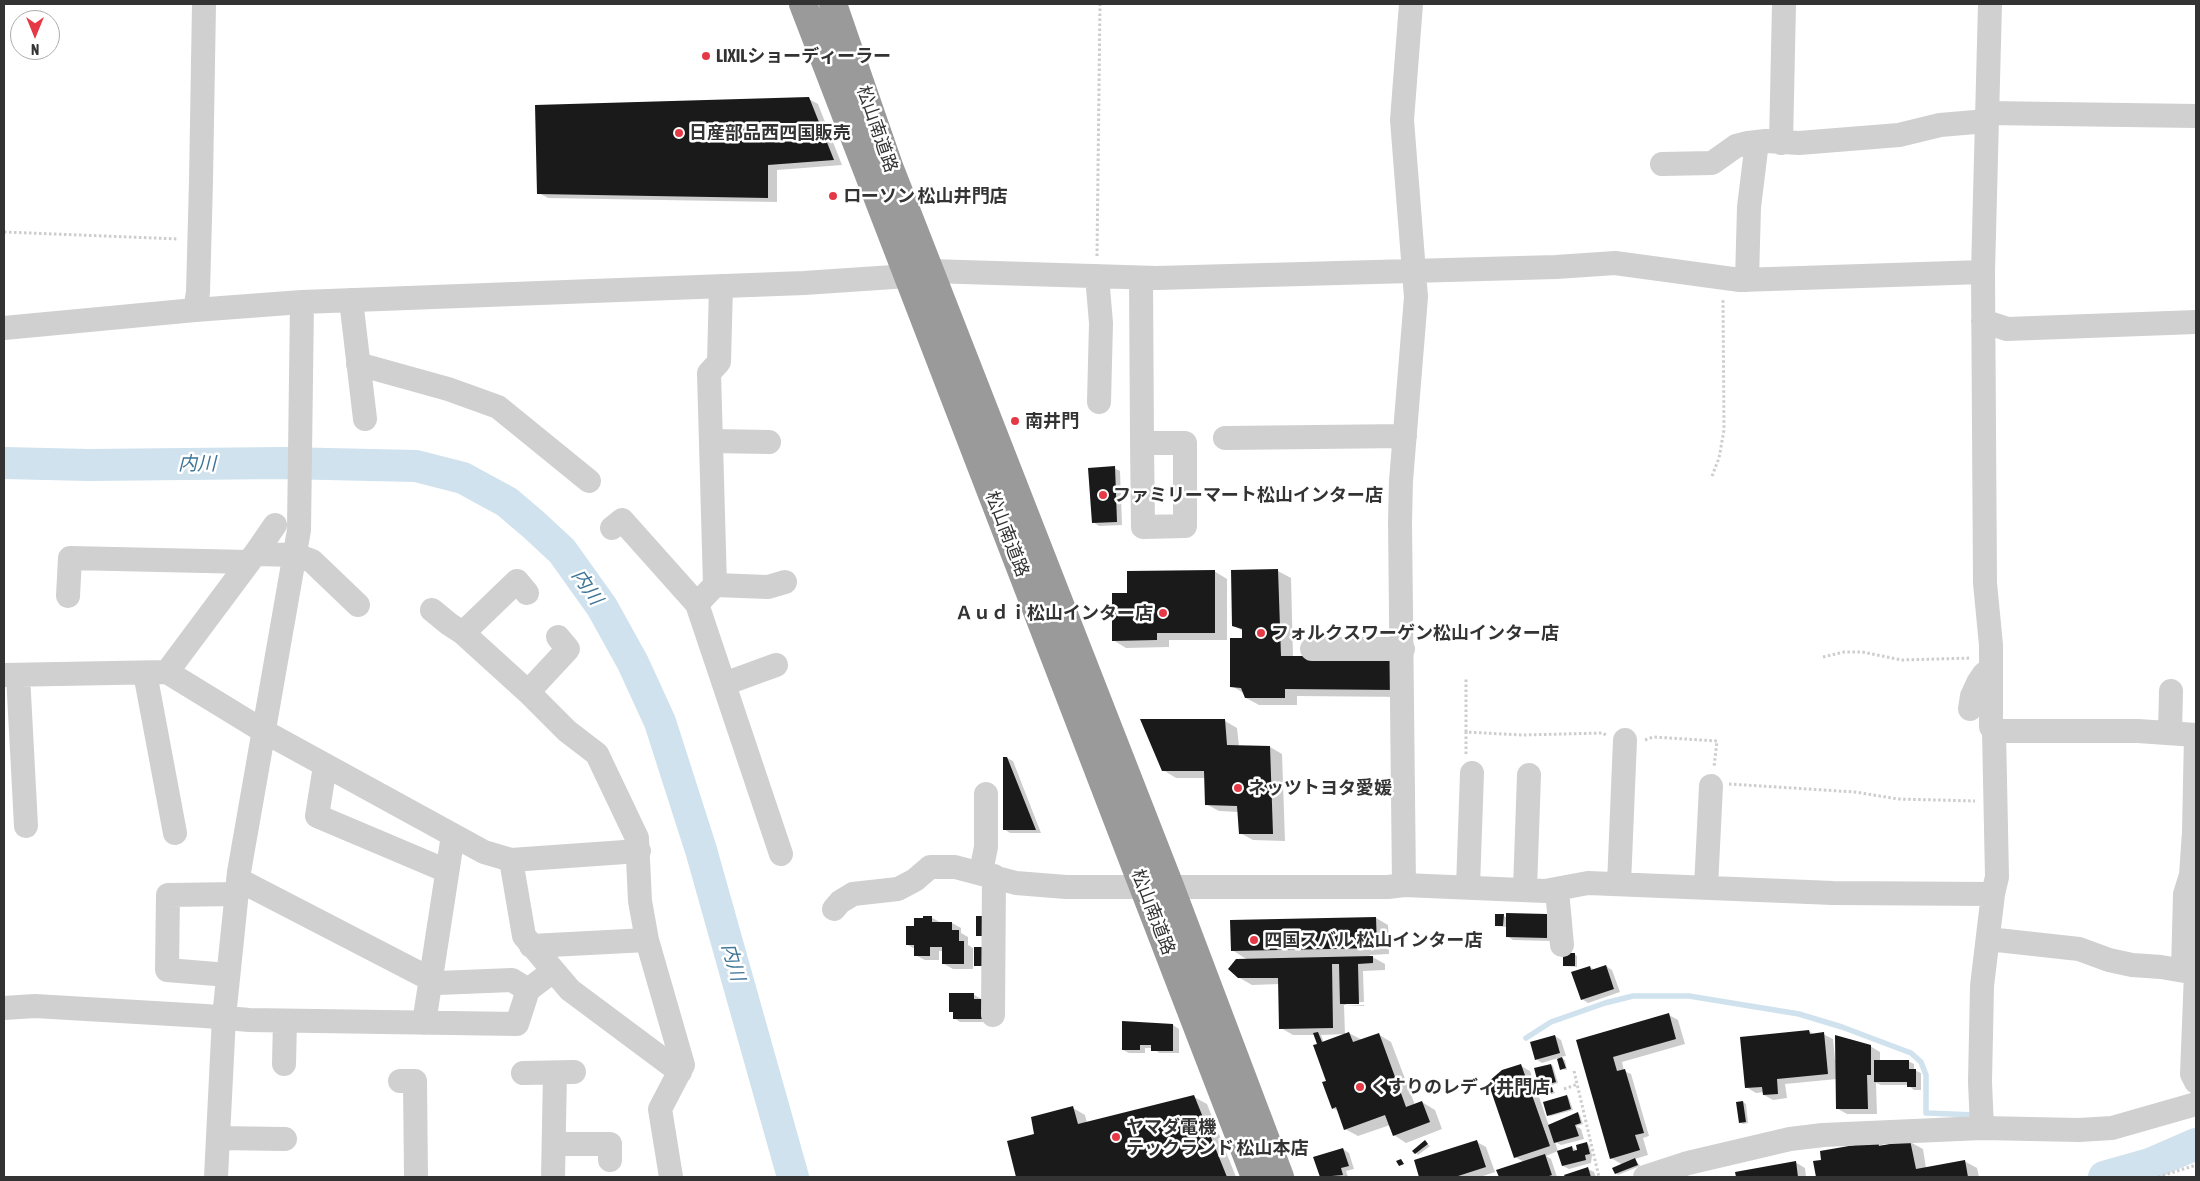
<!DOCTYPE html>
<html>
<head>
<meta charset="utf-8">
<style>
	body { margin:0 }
	#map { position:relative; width:2200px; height:1181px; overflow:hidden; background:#fff; font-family:"Asap Condensed",sans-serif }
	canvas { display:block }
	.frame { position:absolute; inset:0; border:5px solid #333; pointer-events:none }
	.north { position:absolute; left:10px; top:10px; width:50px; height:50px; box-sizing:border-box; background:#fff; border:1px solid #adadad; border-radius:50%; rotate:180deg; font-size:14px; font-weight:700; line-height:20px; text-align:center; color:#333 }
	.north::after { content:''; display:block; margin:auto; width:18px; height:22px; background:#e63946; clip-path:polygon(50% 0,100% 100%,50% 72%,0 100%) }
</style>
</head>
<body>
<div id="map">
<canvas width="2200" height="1181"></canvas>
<div class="frame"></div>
<div class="north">N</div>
</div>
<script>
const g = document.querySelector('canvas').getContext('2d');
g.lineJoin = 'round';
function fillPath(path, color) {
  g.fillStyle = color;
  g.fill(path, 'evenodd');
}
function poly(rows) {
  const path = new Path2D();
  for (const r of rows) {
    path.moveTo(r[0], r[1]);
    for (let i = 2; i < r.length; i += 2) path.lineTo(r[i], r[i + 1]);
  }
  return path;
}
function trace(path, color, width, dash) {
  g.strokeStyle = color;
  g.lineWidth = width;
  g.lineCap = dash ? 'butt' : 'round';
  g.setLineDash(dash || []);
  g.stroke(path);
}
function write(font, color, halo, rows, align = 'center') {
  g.font = font + ' "Asap Condensed","Noto Sans JP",sans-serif';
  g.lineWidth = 5;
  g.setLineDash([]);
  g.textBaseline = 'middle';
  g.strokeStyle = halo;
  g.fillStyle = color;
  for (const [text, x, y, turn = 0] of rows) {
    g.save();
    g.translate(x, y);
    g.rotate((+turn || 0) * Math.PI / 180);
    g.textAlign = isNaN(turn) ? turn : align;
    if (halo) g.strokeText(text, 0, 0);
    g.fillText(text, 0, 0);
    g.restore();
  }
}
fillPath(poly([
	[809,99,818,104,842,165,777,170,777,202,548,198,539,193],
	[1114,468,1120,471,1122,525,1099,526,1093,522],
	[1214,571,1227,579,1227,640,1169,640,1169,647,1126,648,1113,640,1129,594],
	[1232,571,1278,571,1291,578,1293,657,1395,657,1409,697,1297,696,1297,705,1259,705,1246,698,1245,694,1232,686,1243,631,1233,625],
	[1225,721,1237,728,1239,746,1270,747,1282,754,1285,841,1253,840,1240,833,1238,812,1219,811,1206,804,1205,778,1176,778,1163,770],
	[1007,758,1013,761,1041,833,1010,833,1004,829],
	[1507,914,1547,915,1553,919,1552,941,1513,940,1507,936,1507,927,1496,926,1504,916,1507,918],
	[931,917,941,923,952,923,961,928,961,933,968,937,968,945,973,948,973,969,953,969,944,964,944,951,939,951,939,960,925,960,915,955,915,949,908,945,915,927],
	[1376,918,1388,925,1389,939,1392,941,1392,946,1389,946,1389,954,1369,955,1385,964,1385,970,1363,971,1364,1002,1346,1003,1346,1005,1364,1005,1364,1006,1344,1005,1345,1034,1321,1035,1324,1043,1349,1033,1362,1040,1378,1034,1391,1042,1415,1105,1422,1102,1435,1110,1442,1129,1406,1143,1394,1135,1390,1125,1358,1136,1345,1129,1338,1111,1333,1108,1320,1044,1315,1035,1293,1035,1281,1028,1280,984,1252,985,1238,977,1248,960,1232,950],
	[1574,954,1577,956,1577,967,1564,966],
	[1606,966,1612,970,1620,992,1588,1003,1582,999,1590,967,1595,970],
	[974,995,980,998,989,1022,960,1022,954,1018,954,1013,951,1011],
	[1669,1015,1678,1020,1685,1044,1622,1062,1624,1071,1631,1074,1649,1136,1643,1138,1648,1155,1635,1159,1640,1166,1618,1175,1616,1173,1623,1165,1611,1158,1578,1040],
	[1173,1025,1179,1029,1179,1053,1159,1053,1153,1048,1145,1048,1145,1053,1129,1053,1123,1050],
	[1809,1031,1815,1035,1823,1034,1833,1039,1835,1060,1870,1046,1880,1052,1880,1061,1908,1061,1914,1064,1914,1070,1921,1073,1921,1090,1914,1090,1908,1085,1881,1085,1876,1083,1877,1114,1847,1114,1838,1109,1837,1079,1785,1084,1787,1098,1773,1100,1764,1095,1764,1092,1756,1093,1746,1087],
	[1555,1036,1561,1040,1566,1056,1560,1057,1565,1060,1567,1070,1561,1069,1558,1058,1542,1063,1536,1059],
	[1551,1065,1553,1066,1558,1083,1543,1088,1540,1086],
	[1521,1066,1530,1071,1549,1126,1578,1114,1580,1115,1583,1124,1576,1126,1581,1129,1584,1139,1561,1145,1555,1142,1558,1151,1572,1147,1579,1152,1586,1144,1589,1145,1592,1155,1591,1163,1569,1169,1563,1166,1558,1151,1546,1156,1551,1159,1557,1177,1500,1177,1498,1171,1524,1162,1515,1157],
	[1552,1088,1555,1093,1546,1096,1543,1094],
	[1567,1096,1569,1098,1573,1110,1551,1116,1548,1115],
	[1194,1097,1207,1104,1236,1177,1017,1177,1008,1142,1036,1135,1073,1108,1085,1115,1087,1123],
	[1743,1102,1746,1104,1748,1123,1743,1124,1740,1122],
	[1425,1142,1430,1146,1418,1155,1414,1151],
	[1477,1142,1486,1147,1495,1172,1480,1177,1420,1177,1415,1161],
	[1878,1142,1885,1146,1910,1142,1923,1149,1926,1168,1964,1161,1977,1168,1979,1177,1817,1177,1814,1162],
	[1343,1149,1349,1153,1354,1169,1346,1171,1348,1177,1321,1177,1315,1158],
	[1795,1162,1805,1168,1806,1177,1737,1177,1737,1173],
	[1588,1169,1594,1172,1596,1177,1566,1177,1565,1175]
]), '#0003');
trace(poly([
	[1526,1038,1551,1022,1605,1003,1633,996,1689,996,1799,1014,1842,1027,1911,1053,1921,1062,1926,1075,1926,1113,1975,1115]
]), '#cfe2ee', 5.5);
trace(poly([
	[4,463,89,465,283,463,416,466,463,478,507,502,534,525,562,551,602,607,633,663,660,722,701,850,793,1177],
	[2104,1177,2150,1164,2196,1144]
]), '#cfe2ee', 32);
fillPath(poly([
	[809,97,834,160,768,165,768,198,537,194,535,105],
	[1115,466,1117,522,1092,523,1088,468],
	[1278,569,1281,656,1396,656,1397,690,1285,689,1285,698,1245,698,1241,688,1230,687,1230,638,1242,638,1242,629,1232,626,1231,570],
	[1215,570,1215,633,1157,633,1157,640,1112,641,1112,593,1127,593,1127,571],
	[1140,719,1225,719,1227,745,1270,746,1273,834,1239,834,1237,806,1205,805,1204,771,1162,771],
	[1003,757,1007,757,1036,830,1003,830],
	[1506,913,1547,914,1547,938,1506,937],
	[1495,914,1504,914,1503,926,1495,926],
	[923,916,932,916,932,922,952,922,952,930,959,930,959,941,964,941,964,964,942,964,942,947,930,947,930,956,914,956,914,945,906,945,906,926,914,926,914,918,923,918],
	[976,916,983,916,983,936,976,936],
	[1376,917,1377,948,1231,951,1230,920],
	[1384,938,1390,938,1390,945,1384,945],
	[974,947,984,947,984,966,974,966],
	[1563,953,1575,953,1575,966,1563,966],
	[1373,956,1373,963,1358,964,1359,1004,1340,1004,1339,964,1332,964,1333,1028,1279,1029,1278,978,1238,978,1228,969,1236,959],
	[1606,965,1614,989,1581,1000,1571,972,1590,966,1591,970],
	[949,993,974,993,974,999,983,999,983,1019,953,1019,953,1012,949,1012],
	[1669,1013,1676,1039,1613,1057,1617,1071,1625,1069,1644,1133,1635,1135,1640,1150,1610,1159,1576,1040],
	[1122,1021,1173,1024,1173,1051,1151,1051,1151,1045,1140,1045,1140,1050,1122,1050],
	[1809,1030,1810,1034,1824,1032,1828,1074,1777,1079,1778,1094,1763,1095,1762,1087,1745,1088,1740,1037],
	[1318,1032,1322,1042,1349,1032,1353,1042,1379,1033,1406,1107,1422,1101,1430,1122,1393,1136,1385,1115,1344,1130,1336,1107,1332,1109,1322,1082,1326,1081,1313,1045,1317,1044,1313,1033],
	[1555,1035,1560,1053,1535,1060,1530,1042],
	[1835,1035,1871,1045,1871,1075,1867,1075,1868,1109,1836,1109],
	[1562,1057,1566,1068,1560,1070,1557,1059],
	[1874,1060,1909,1060,1909,1069,1916,1069,1916,1087,1907,1087,1907,1082,1874,1082],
	[1521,1064,1550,1146,1514,1158,1488,1082,1502,1070],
	[1551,1064,1556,1082,1539,1087,1534,1068],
	[1552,1087,1553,1092,1542,1095,1541,1090],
	[1194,1095,1227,1177,1016,1177,1007,1141,1034,1134,1031,1117,1073,1106,1078,1124],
	[1567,1095,1571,1109,1547,1116,1543,1102],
	[1743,1101,1746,1122,1739,1123,1736,1102],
	[1578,1112,1581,1123,1575,1125,1579,1136,1554,1143,1548,1125],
	[1425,1140,1428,1144,1415,1154,1412,1151],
	[1477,1140,1486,1167,1455,1177,1419,1177,1414,1160],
	[1910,1140,1916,1169,1965,1160,1968,1177,1816,1177,1813,1161,1821,1160,1820,1151,1878,1141,1879,1146],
	[1587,1142,1590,1154,1585,1155,1586,1160,1562,1166,1557,1151,1572,1146,1573,1151,1577,1150,1576,1145],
	[1343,1148,1349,1166,1341,1168,1343,1175,1320,1177,1313,1157],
	[1545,1154,1552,1175,1546,1177,1499,1177,1496,1170],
	[1635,1158,1638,1165,1615,1174,1612,1168],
	[1401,1159,1404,1164,1399,1166,1396,1161],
	[1796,1161,1798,1177,1736,1177,1735,1172],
	[1588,1167,1591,1177,1565,1177,1564,1175]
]), '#1a1a1a');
trace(poly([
	[4,232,179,239],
	[1097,256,1100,4],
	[1712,476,1719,458,1724,430,1723,298],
	[1823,657,1844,652,1862,652,1902,660,1971,658],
	[1466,732,1466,677],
	[1645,740,1653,737,1717,741,1714,767],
	[1466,754,1466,732,1522,735,1603,733,1607,736],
	[1729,784,1855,792,1898,799,1975,801],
	[1574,1071,1599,1177],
	[1564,1089,1578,1084],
	[2158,1177,2196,1165]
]), '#cdcdcd', 3, [2.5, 2.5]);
trace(poly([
	[1987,113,2196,116],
	[1781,143,1784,4],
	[1662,164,1712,163,1736,146,1748,143,1766,141,1799,143,1899,135,1940,125,1987,121],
	[1097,276,1101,323,1099,402],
	[1141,278,1142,443,1143,527,1185,526,1185,443,1142,443],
	[1747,280,1749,207,1757,142],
	[351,300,365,419],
	[195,310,198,292,201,181,204,4],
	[1983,321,2007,329,2196,322],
	[4,328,195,310,302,302,804,283,908,276,930,271,1157,278,1556,267,1615,263,1740,280,1983,272,1990,4],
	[358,364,448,389,498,407,589,481],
	[1225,438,1405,436],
	[711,441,769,442],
	[612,528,622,520,697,604,781,854],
	[255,554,275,525],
	[715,585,768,587,785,582],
	[68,596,70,558,249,562],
	[697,604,715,585,709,373,719,362,721,286],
	[432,610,449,624,463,633,528,692,567,731,597,754,637,838,640,901,647,940,683,1065,660,1109,671,1177],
	[463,633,517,581,527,593],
	[1312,649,1403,649],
	[167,672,255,554,296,555,312,561,358,605],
	[145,673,175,833],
	[4,675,167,672,265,732,484,852,511,860,639,851],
	[18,675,26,826],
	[724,684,776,665],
	[528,692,568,649,558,637],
	[1970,709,1972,696,1978,683,1984,674,1991,669],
	[1994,731,2138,731,2196,735,2194,832,2191,875,2185,894,2183,970],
	[2170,733,2171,691],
	[325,766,317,816,447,871],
	[511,860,524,936,570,990,680,1072],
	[981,872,986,847,986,794],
	[239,880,438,983,512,980,528,990],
	[1619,884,1625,740],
	[1404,885,1545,891,1588,883,1833,893,1993,894],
	[1468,887,1472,773],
	[1706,887,1711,786],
	[1525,889,1529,775],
	[1557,890,1562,945],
	[834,909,840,902,853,894,898,889,915,880,930,867,955,867,1016,883,1066,887,1388,887,1404,885,1400,522,1401,481,1416,297,1402,120,1411,4],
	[1988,939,2079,949,2109,960,2132,965,2161,967,2196,973],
	[531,946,647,940],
	[2196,973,2192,1074,2196,1082],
	[228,975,167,970,168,895,237,894],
	[4,1008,35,1006,205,1016,249,1020,517,1024,528,990,553,971],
	[993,1015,994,876],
	[424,1023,453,835],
	[284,1064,285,1021],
	[523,1073,574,1072],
	[400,1081,415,1081,416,1177],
	[1982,1128,1980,1082,1982,986,1993,894,1997,877,1994,731,1991,727,1991,645,1985,583,1983,272],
	[218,1138,285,1139],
	[554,1144,610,1144,610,1160],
	[216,1177,224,1017,239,872,299,530,302,302],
	[553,1177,555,1073],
	[1645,1177,1688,1163,1790,1139,1823,1135,1982,1128,2079,1130,2112,1128,2196,1104]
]), '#d0d0d0', 24);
trace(poly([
	[803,4,1255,1177],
	[833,4,889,166,1170,886,1280,1177]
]), '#9a9a9a', 28);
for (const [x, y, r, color] of [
	[706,56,5,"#e63946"],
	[679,133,5,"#e63946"],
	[833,196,5,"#e63946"],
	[1015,421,5,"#e63946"],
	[1103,495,5,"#e63946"],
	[1163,613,5,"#e63946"],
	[1261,633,5,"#e63946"],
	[1238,788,5,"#e63946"],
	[1254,940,5,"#e63946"],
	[1360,1087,5,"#e63946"],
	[1116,1137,5,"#e63946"]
]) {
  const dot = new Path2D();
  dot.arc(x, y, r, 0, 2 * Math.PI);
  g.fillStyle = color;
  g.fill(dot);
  trace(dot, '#fff', 2);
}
write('bold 18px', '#333', '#fff', [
	["LIXILショーディーラー",716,56],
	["日産部品西四国販売",689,133],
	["ローソン 松山井門店",843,196],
	["南井門",1025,421],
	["ファミリーマート松山インター店",1113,495],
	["Ａｕｄｉ松山インター店",1153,613,"right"],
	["フォルクスワーゲン松山インター店",1271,633],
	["ネッツトヨタ愛媛",1248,788],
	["四国スバル 松山インター店",1264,940],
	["くすりのレディ井門店",1370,1087],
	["ヤマダ電機",1126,1127],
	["テックランド 松山本店",1126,1148]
], 'left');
write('18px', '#333', '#fff', [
	["松山南道路",877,129,71],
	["松山南道路",1007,534,69],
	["松山南道路",1153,912,69]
]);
write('italic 19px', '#3f7597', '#fff', [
	["内川",197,464],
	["内川",587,587,55],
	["内川",733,962,74]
]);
</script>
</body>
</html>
